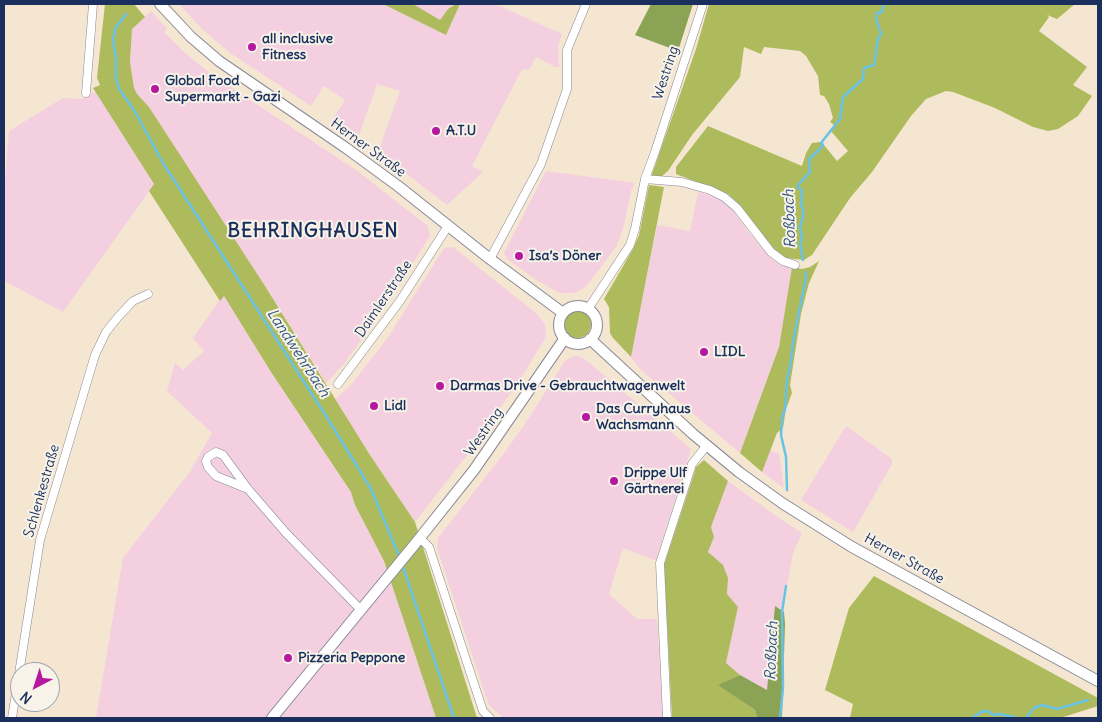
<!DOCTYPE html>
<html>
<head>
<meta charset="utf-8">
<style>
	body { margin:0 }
	#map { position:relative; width:1102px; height:722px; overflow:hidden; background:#f5e6d1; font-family:Delius,sans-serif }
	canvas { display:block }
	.frame { position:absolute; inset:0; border:5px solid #1b2f5e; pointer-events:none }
	.north { position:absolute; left:10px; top:662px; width:50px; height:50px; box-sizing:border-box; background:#f7f3e8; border:1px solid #9fa5b1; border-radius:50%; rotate:220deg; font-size:14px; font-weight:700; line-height:20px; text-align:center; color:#1b2f5e }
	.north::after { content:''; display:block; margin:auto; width:18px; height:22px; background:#b5179e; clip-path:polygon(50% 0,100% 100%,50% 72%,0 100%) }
</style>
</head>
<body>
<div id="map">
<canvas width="1102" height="722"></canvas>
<div class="frame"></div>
<div class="north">N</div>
</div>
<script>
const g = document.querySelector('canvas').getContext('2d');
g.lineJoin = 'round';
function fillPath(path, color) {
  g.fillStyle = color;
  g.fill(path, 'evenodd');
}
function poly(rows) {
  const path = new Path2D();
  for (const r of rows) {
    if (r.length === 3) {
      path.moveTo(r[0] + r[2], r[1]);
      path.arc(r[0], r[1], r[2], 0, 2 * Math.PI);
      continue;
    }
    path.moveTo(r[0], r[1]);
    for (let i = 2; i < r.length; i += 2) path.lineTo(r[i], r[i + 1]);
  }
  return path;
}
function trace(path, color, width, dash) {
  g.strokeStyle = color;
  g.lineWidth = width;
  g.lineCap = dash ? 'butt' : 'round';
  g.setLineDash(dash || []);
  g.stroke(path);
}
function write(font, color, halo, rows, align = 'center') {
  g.font = font + ' Delius,sans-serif';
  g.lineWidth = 4;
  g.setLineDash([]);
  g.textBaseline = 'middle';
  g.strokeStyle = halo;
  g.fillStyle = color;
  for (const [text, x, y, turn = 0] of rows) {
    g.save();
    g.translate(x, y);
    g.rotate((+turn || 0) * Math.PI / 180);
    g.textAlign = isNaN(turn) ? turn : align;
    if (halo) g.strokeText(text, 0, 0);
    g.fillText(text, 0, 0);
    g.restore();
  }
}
fillPath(poly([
	[179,4,383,4,446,35,460,4,495,4,562,34,558,46,559,67,555,67,536,57,529,70,522,69,472,166,483,172,447,205,378,152,400,91,377,84,358,138,332,120,345,100,324,86,311,106,230,53,202,29],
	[413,4,456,4,448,9,440,20],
	[151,11,167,29,164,32,185,53,211,74,356,170,428,226,430,236,395,292,344,364,326,383,265,286,149,107,137,95,134,88,130,62,132,29],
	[96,92,154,184,63,312,4,281,4,193,9,131,63,98,80,99],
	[546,171,635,183,631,191,623,229,616,247,588,284,584,288,574,293,560,293,538,281,507,259,504,253],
	[698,192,713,196,724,201,733,210,749,233,772,259,783,266,792,267,779,347,740,453,641,370,631,357,657,225,690,231],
	[453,247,537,314,545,325,546,337,521,378,471,450,415,522,370,455,335,399,350,386,387,339,444,248],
	[223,295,271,372,351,492,355,505,384,561,436,718,96,718,123,558,189,473,212,433,167,391,175,363,183,370,204,351,193,338],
	[578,356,586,360,691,449,656,559,654,560,623,548,609,594,637,619,657,619,663,718,503,718,489,705,486,697,437,548,438,538,502,456,523,427,565,361,571,357],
	[846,426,892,459,892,464,853,532,801,500],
	[770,450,779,454,784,488,762,472],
	[728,481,776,516,802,533,793,553,787,586,784,586,781,611,775,607,767,690,740,675,726,663,738,607,727,594,728,578,708,553,714,537,711,527]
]), '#f3cfdf');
fillPath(poly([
	[105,4,134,4,145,17,132,29,130,62,134,88,137,94,149,107,265,286,370,455,415,522,477,718,436,718,384,561,355,505,351,492,271,372,224,296,220,301,149,191,154,184,93,88,100,85,97,78],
	[383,4,413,4,440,20,448,9,456,4,460,4,446,35],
	[709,4,1075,4,1057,19,1047,15,1049,17,1039,31,1087,67,1073,85,1092,96,1078,116,1058,129,1048,131,1033,127,995,108,953,92,946,91,926,99,911,116,872,172,850,198,812,255,804,260,786,258,777,253,754,225,740,205,728,194,676,174,676,167,708,126,802,166,806,153,812,143,820,142,824,145,837,161,848,151,830,130,834,125,830,122,833,118,829,104,824,96,820,95,818,76,806,56,800,51,764,47,761,54,744,47,740,77,692,135,668,171,660,178,651,177,696,49],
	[649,185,664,187,631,357,613,338,610,333,609,307,604,299,633,249,639,235],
	[819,261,809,283,801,314,790,385,792,393,786,409,783,428,777,433,762,472,740,453,779,347,792,267,802,269,810,267],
	[577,324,14],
	[704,460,728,481,711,527,714,537,708,552,723,565,728,578,727,594,738,607,726,663,740,675,719,685,755,710,757,718,672,718,664,565,695,471,696,467],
	[874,576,1098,698,1098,706,1060,718,850,718,853,704,825,690,849,608]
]), '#aebb5d');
fillPath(poly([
	[651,4,693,4,678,51,635,35],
	[775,606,784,612,785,624,782,718,757,718,755,710,718,685,740,675,767,690]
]), '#8aa354');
trace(poly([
	[126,14,116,27,113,40,116,58,116,78,119,89,134,110,163,163,328,419,371,489,400,558],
	[803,260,800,243,802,239,800,227,803,217,803,208,801,205,802,190,798,188,798,185,810,172,809,159,821,148,823,145,821,143,840,119,843,97,863,79,864,68,874,65,878,39,881,34,876,18,877,13,882,12,884,4],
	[787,490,786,457,781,435,782,418,785,409,787,380,791,361,793,342,805,282,806,272],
	[402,564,454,718],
	[780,718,783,688,782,612,786,586],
	[972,718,981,712,988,711,993,715,1000,714,1017,718],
	[1026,718,1034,708,1042,705,1057,709,1088,700]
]), '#68c2e6', 2.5);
const street = poly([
	[86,93,93,4],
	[645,179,682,182,710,190,724,197,737,208,771,252,783,261,795,265],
	[490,259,541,164,567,89,567,50,586,4],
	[588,309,630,245,635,229,645,179,655,152,703,4],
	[338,384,400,301,448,226],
	[248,489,216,476,208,467,206,461,208,457,216,452,223,455,248,489,286,533,361,610],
	[420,538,429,547,483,711,490,718],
	[12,718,40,540,95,355,106,332,118,317,133,301,148,294],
	[667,718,660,563,692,464,707,445]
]);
const secondary = poly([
	[160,4,191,37,219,61,346,148,398,186,490,259,563,313],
	[578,325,19],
	[590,339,693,434,739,472,782,503,852,547,1098,681],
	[272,718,415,544,474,470,565,338]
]);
trace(street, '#888a98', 9);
trace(secondary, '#888a98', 12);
trace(street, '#fff', 8);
trace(secondary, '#fff', 10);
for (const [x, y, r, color] of [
	[252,47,5,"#b5179e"],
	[155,89,5,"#b5179e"],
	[436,131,5,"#b5179e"],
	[519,256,5,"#b5179e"],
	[704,352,5,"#b5179e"],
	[440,386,5,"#b5179e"],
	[374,406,5,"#b5179e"],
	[586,417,5,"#b5179e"],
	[614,481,5,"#b5179e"],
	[288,658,5,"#b5179e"]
]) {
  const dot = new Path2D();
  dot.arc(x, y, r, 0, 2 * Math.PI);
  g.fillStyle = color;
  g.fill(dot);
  trace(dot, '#f7f3e8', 2);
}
write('bold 14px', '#1b2f5e', '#f7f3e8', [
	["all inclusive",262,39],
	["Fitness",262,55],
	["Global Food",165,81],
	["Supermarkt - Gazi",165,97],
	["A.T.U",446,131],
	["Isa’s Döner",529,256],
	["LIDL",714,352],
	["Darmas Drive - Gebrauchtwagenwelt",450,386],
	["Lidl",384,406],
	["Das Curryhaus",596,409],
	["Wachsmann",596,425],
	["Drippe Ulf",624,473],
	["Gärtnerei",624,489],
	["Pizzeria Peppone",298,658]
], 'left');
write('14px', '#1b2f5e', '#f7f3e8', [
	["Westring",666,73,-72],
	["Herner Straße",368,148,36],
	["Daimlerstraße",384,299,-56],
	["Westring",484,432,-55],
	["Schlenkestraße",42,491,-74],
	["Herner Straße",904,559,29]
]);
write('italic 15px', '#2e5480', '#f7f3e8', [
	["Roßbach",790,219,-92],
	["Landwehrbach",298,353,57],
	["Roßbach",772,651,-88]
]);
g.letterSpacing = '1px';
write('bold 19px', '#1b2f5e', '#f7f3e8', [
	["BEHRINGHAUSEN",313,232]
]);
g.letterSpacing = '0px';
</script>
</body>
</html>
